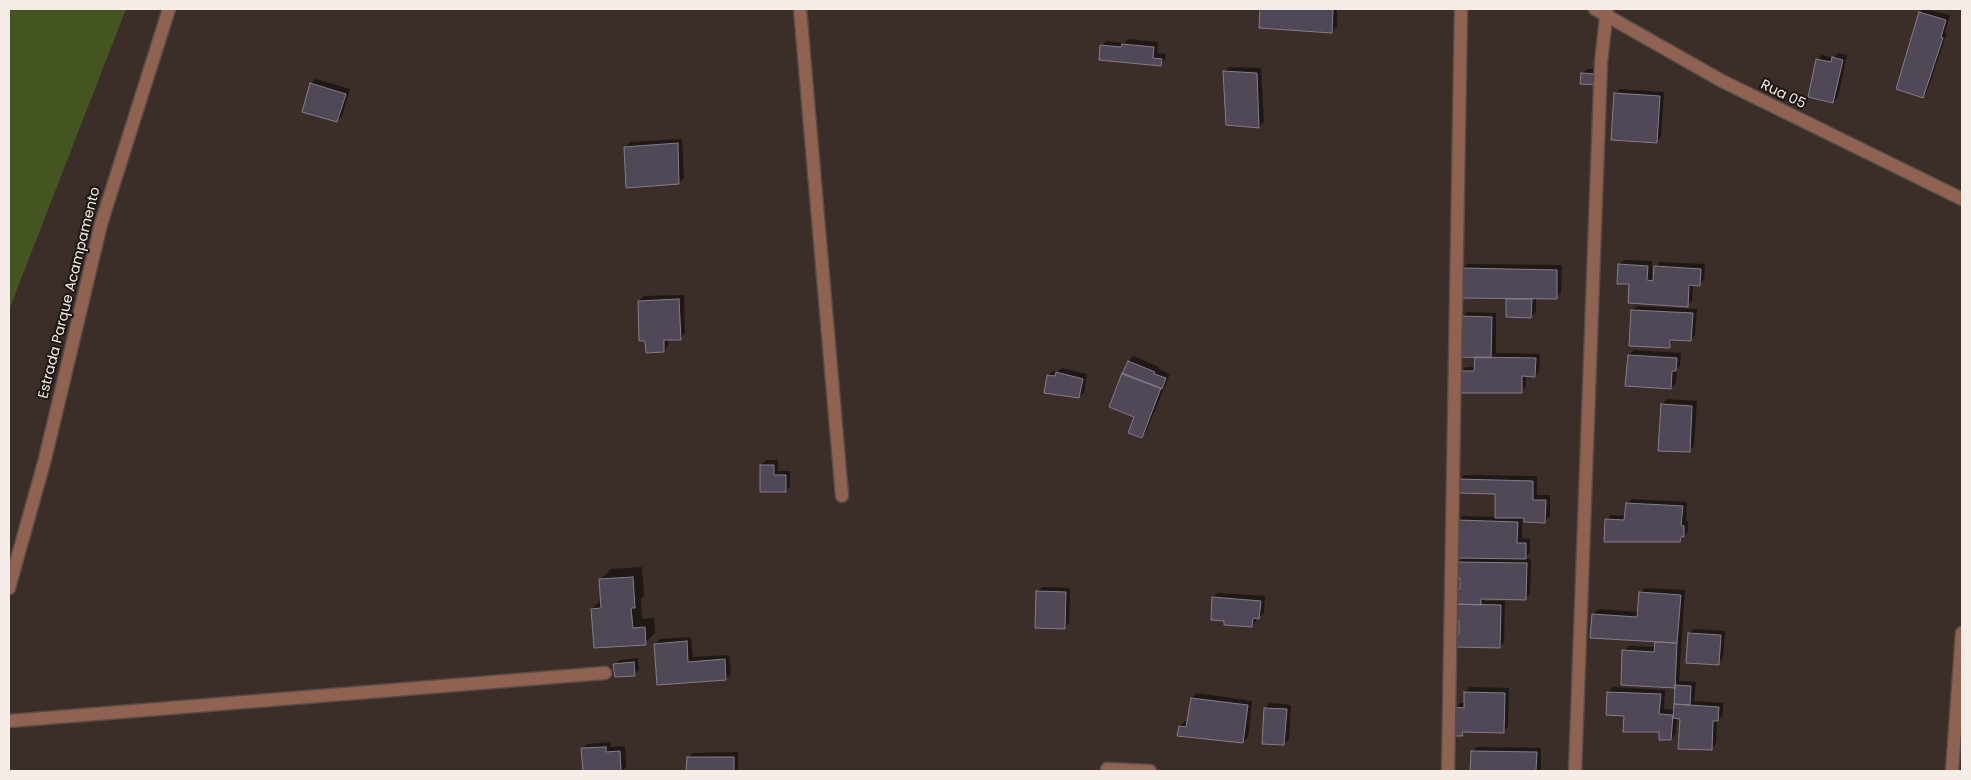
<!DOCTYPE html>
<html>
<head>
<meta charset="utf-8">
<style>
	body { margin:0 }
	#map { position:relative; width:1971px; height:780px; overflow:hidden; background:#3b2d27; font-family:Poppins,sans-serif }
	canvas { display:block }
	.frame { position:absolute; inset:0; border:10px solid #f6ede8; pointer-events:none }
</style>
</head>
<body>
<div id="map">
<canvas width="1971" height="780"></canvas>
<div class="frame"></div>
</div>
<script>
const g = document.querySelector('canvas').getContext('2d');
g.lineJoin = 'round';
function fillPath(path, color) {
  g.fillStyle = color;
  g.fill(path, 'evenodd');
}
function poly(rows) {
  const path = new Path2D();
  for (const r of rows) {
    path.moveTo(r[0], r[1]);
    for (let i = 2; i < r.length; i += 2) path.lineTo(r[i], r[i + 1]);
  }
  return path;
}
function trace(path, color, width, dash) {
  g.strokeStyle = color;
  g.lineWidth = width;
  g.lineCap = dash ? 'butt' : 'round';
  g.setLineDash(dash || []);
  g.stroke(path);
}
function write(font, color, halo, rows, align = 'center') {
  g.font = font + ' Poppins,sans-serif';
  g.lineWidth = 4;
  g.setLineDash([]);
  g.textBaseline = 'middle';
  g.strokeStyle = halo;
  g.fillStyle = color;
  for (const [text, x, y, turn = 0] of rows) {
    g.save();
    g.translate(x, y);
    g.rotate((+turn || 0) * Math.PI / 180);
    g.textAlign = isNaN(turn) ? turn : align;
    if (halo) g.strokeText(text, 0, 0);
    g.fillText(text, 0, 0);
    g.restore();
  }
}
fillPath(poly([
	[9,9,126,9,9,310]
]), '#455522');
fillPath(poly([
	[1261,9,1337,9,1337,26,1332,31,1261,27],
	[1924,9,1950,15,1945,33,1947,33,1927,92,1923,97,1897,88,1920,12],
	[1128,39,1158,42,1157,53,1166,54,1165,59,1161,64,1102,46,1106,41,1125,43],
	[1838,53,1847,55,1838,97,1834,102,1810,96,1818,60,1822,55,1834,58],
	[1229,67,1261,68,1264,122,1259,127,1227,124,1225,72],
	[1587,69,1601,69,1601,79,1582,74],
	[316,79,350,89,342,116,337,121,311,84],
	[1620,89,1664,92,1661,137,1656,142,1615,94],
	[682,139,684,178,679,183,625,147,630,142],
	[1624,260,1652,261,1652,275,1655,276,1656,267,1660,262,1705,264,1704,280,1699,284,1693,284,1692,301,1688,305,1630,283,1619,264],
	[1468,264,1562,265,1561,293,1556,298,1536,298,1536,312,1531,316,1507,316,1507,298,1463,268],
	[684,295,685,333,680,338,668,339,668,346,664,351,639,301,644,296],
	[1637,306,1697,309,1695,335,1691,340,1674,339,1669,346,1632,311],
	[1467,312,1496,313,1496,353,1540,354,1539,371,1535,376,1526,375,1526,387,1521,392,1461,372,1466,367,1476,367,1476,356,1462,317],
	[1634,350,1681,353,1680,365,1677,369,1676,383,1671,388,1629,355],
	[1133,356,1159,367,1159,369,1170,374,1146,432,1142,437,1135,416,1129,361],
	[1062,368,1087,374,1084,392,1079,397,1048,375,1053,371,1058,371],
	[1667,399,1697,401,1694,446,1689,451,1662,404],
	[766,460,778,460,778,471,790,471,790,486,786,491,761,465],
	[1464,475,1537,476,1537,495,1550,495,1550,516,1545,521,1522,517,1522,538,1530,539,1530,553,1525,558,1531,559,1530,594,1525,599,1485,598,1485,601,1505,601,1504,642,1499,647,1456,635,1460,631,1457,589,1461,585,1458,562,1464,557,1459,521,1463,516,1496,517,1497,493,1459,480],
	[1632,499,1687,502,1686,521,1688,521,1688,531,1680,541,1607,520,1611,515,1626,516,1627,503],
	[642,567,644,596,641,599,642,619,654,618,655,633,645,643,592,609,602,599,601,579,611,569],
	[1042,587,1070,588,1069,623,1065,627,1037,592],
	[1645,588,1685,590,1679,681,1696,682,1694,701,1723,703,1723,715,1717,721,1716,744,1711,749,1681,717,1677,717,1676,734,1671,739,1608,692,1613,687,1665,690,1664,709,1675,710,1676,687,1624,651,1629,646,1656,647,1656,641,1593,614,1598,609,1639,612,1640,593],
	[1218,593,1265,596,1264,613,1259,618,1257,617,1256,621,1251,626,1225,620,1213,597],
	[1694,629,1725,631,1723,658,1718,663,1689,634],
	[691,637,693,657,729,655,731,674,726,679,658,684,655,644,660,639],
	[638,658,639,670,634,674,615,664,620,660],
	[1470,687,1509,688,1508,727,1503,732,1466,731,1462,735,1455,708,1460,703,1465,703,1465,692],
	[1197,693,1252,701,1248,737,1243,742,1180,726,1185,721,1188,722,1192,698],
	[1270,703,1291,705,1289,739,1284,744,1265,708],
	[610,742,611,747,625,746,626,767,622,771,584,771,582,749,587,744],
	[1477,747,1541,748,1541,771,1472,771,1472,752],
	[738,752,738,771,688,771,688,758,693,753]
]), '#0007');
const building = poly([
	[1260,9,1333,9,1332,33,1259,28,1260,9],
	[1919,12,1946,20,1941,37,1943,38,1923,98,1896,89,1919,12],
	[1122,44,1154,47,1153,58,1162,59,1161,66,1099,60,1100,45,1121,47,1122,44],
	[1832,57,1843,60,1833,103,1808,97,1816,59,1831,62,1832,57],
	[1223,71,1257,73,1259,128,1226,125,1223,71],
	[1581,73,1597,74,1597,85,1580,84,1581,73],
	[310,83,346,94,337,122,302,112,310,83],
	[1614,93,1660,96,1657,143,1611,140,1614,93],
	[678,143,679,184,626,188,624,147,678,143],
	[1618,264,1648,266,1647,280,1653,281,1654,266,1701,269,1700,286,1689,285,1688,307,1628,303,1629,284,1617,284,1618,264],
	[1461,268,1557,270,1557,299,1461,298,1461,268],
	[679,299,681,340,664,340,664,352,646,353,645,341,639,341,638,301,679,299],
	[1506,299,1532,299,1531,318,1506,317,1506,299],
	[1631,310,1693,313,1691,341,1670,340,1670,348,1629,346,1631,310],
	[1461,316,1492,317,1491,358,1460,357,1461,316],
	[1628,355,1677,358,1676,371,1672,371,1671,389,1625,386,1628,355],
	[1475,357,1536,358,1535,377,1522,376,1522,393,1460,393,1460,371,1474,371,1475,357],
	[1128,361,1155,372,1154,374,1166,378,1162,389,1122,374,1128,361],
	[1056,372,1083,379,1079,398,1044,393,1047,375,1055,376,1056,372],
	[1122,373,1161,388,1142,438,1128,433,1134,417,1109,407,1122,373],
	[1661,404,1692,406,1690,452,1658,451,1661,404],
	[760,465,774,465,774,475,786,475,786,492,760,492,760,465],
	[1458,479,1533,481,1533,500,1546,500,1545,523,1524,522,1524,518,1495,518,1495,494,1458,493,1458,479],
	[1626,503,1683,506,1681,525,1684,526,1684,537,1681,537,1680,542,1604,542,1605,519,1624,520,1626,503],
	[1457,520,1518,522,1517,543,1526,543,1526,559,1457,558,1457,520],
	[1457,562,1527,563,1526,600,1481,599,1481,605,1455,604,1456,589,1460,589,1460,578,1456,577,1457,562],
	[633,577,635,608,631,608,633,628,645,627,646,645,594,648,591,609,601,608,599,579,633,577],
	[1036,591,1066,592,1065,629,1035,628,1036,591],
	[1639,592,1681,595,1677,643,1590,638,1592,614,1637,617,1639,592],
	[1212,597,1261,601,1259,619,1253,618,1252,627,1224,625,1224,621,1211,620,1212,597],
	[1455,604,1501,605,1500,648,1454,647,1455,634,1459,634,1459,621,1455,622,1455,604],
	[1688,633,1721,635,1719,665,1686,663,1688,633],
	[687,641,688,662,725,659,726,680,657,685,654,644,687,641],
	[1655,642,1677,643,1675,688,1621,685,1622,650,1654,652,1655,642],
	[634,662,635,676,615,677,613,664,634,662],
	[1675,685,1691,686,1690,705,1674,704,1675,685],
	[1464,692,1505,693,1504,733,1462,732,1463,736,1453,736,1454,707,1464,708,1464,692],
	[1607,692,1661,694,1659,714,1673,715,1671,740,1659,740,1659,732,1623,732,1624,716,1606,715,1607,692],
	[1191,698,1248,705,1243,743,1177,736,1179,726,1186,727,1191,698],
	[1674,704,1719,707,1718,721,1713,721,1712,750,1678,749,1680,719,1673,718,1674,704],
	[1264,708,1287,709,1284,745,1262,744,1264,708],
	[606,747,606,752,620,751,621,771,583,771,581,748,606,747],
	[1471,751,1537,752,1536,771,1470,771,1471,751],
	[687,757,734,757,734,771,686,771,687,757]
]);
fillPath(building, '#504856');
trace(building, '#857d8c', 1);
const minor = poly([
	[800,9,842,496],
	[9,721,605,673],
	[1107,769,1150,771],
	[1448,771,1461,9],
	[1575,771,1601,62,1607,9],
	[1952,771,1962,633]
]);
const tertiary = poly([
	[1595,9,1722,81,1962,199],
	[9,588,45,459,101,224,169,9]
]);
trace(minor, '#594c46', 15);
trace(tertiary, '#594c46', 15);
trace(minor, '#906251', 12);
trace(tertiary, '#906251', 12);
write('14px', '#f6ede8', '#1d1714', [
	["Rua 05",1783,95,26],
	["Estrada Parque Acampamento",70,293,-76]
]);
</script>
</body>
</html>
